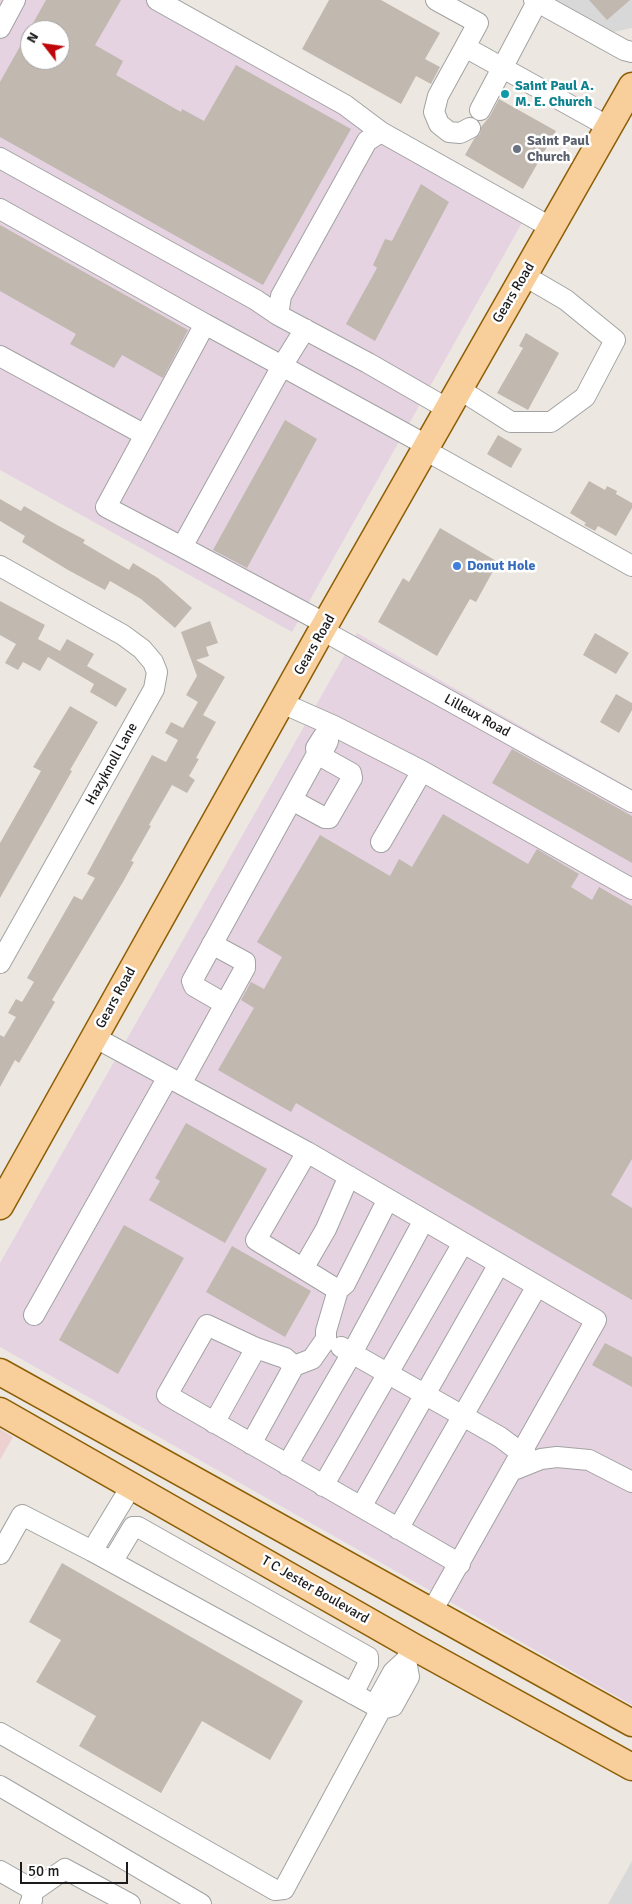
<!DOCTYPE html>
<html>
<head>
<meta charset="utf-8">
<style>
	body { margin:0 }
	#map { position:relative; width:632px; height:1904px; overflow:hidden; background:#ece8e1; font-family:Signika,sans-serif }
	canvas { display:block }
	.north { position:absolute; left:20px; top:20px; width:50px; height:50px; box-sizing:border-box; background:#fff; border:1px solid #a4a4a4; border-radius:50%; rotate:300deg; font-size:14px; font-weight:700; line-height:20px; text-align:center; color:#1b1b1b }
	.north::after { content:''; display:block; margin:auto; width:18px; height:22px; background:#bf0709; clip-path:polygon(50% 0,100% 100%,50% 72%,0 100%) }
	.scale { position:absolute; left:20px; top:1862px; width:108px; height:22px; box-sizing:border-box; border:2px solid #1b1b1b; border-top:0; padding-left:6px; font-size:15px; line-height:18px; white-space:nowrap; color:#1b1b1b; -webkit-text-stroke:4px #fff; paint-order:stroke }
</style>
</head>
<body>
<div id="map">
<canvas width="632" height="1904"></canvas>
<div class="north">N</div>
<div class="scale">50 m</div>
</div>
<script>
const g = document.querySelector('canvas').getContext('2d');
g.lineJoin = 'round';
function fillPath(path, color) {
  g.fillStyle = color;
  g.fill(path, 'evenodd');
}
function poly(rows) {
  const path = new Path2D();
  for (const r of rows) {
    path.moveTo(r[0], r[1]);
    for (let i = 2; i < r.length; i += 2) path.lineTo(r[i], r[i + 1]);
  }
  return path;
}
function trace(path, color, width, dash) {
  g.strokeStyle = color;
  g.lineWidth = width;
  g.lineCap = dash ? 'butt' : 'round';
  g.setLineDash(dash || []);
  g.stroke(path);
}
function write(font, color, halo, rows, align = 'center') {
  g.font = font + ' Signika,sans-serif';
  g.lineWidth = 5;
  g.setLineDash([]);
  g.textBaseline = 'middle';
  g.strokeStyle = halo;
  g.fillStyle = color;
  for (const [text, x, y, turn = 0] of rows) {
    g.save();
    g.translate(x, y);
    g.rotate((+turn || 0) * Math.PI / 180);
    g.textAlign = isNaN(turn) ? turn : align;
    if (halo) g.strokeText(text, 0, 0);
    g.fillText(text, 0, 0);
    g.restore();
  }
}
fillPath(poly([
	[557,0,632,0,632,28,614,32],
	[632,1861,632,1904,608,1904]
]), '#d9d8d8');
fillPath(poly([
	[0,1429,13,1437,0,1460]
]), '#edd0d0');
fillPath(poly([
	[0,0,170,0,532,205,292,632,0,470],
	[30,30,60,30,60,60,30,60],
	[357,633,632,789,632,1705,0,1347,0,1263]
]), '#e5d3e2');
fillPath(poly([
	[46,0,121,0,95,45,123,61,116,75,181,112,182,109,204,121,236,65,351,129,263,285,0,137,0,82],
	[30,30,60,30,60,60,30,60],
	[329,0,381,0,440,33,425,59,440,67,431,84,416,76,401,104,302,49],
	[589,0,630,0,607,20],
	[499,99,556,131,523,189,465,155,474,139,480,134,481,127,490,116],
	[421,184,449,202,375,341,346,324,377,268,373,265,385,239,392,241],
	[0,225,188,330,163,378,122,355,114,368,70,344,76,334,0,291],
	[526,333,559,353,528,410,497,393,523,348,519,346],
	[285,420,317,439,247,568,213,550],
	[498,435,522,449,511,468,487,454],
	[589,481,605,490,607,486,617,491,616,494,632,503,632,508,616,536,598,526,595,531,584,525,586,523,570,513],
	[0,499,21,511,24,506,57,525,85,540,83,543,129,570,133,563,158,578,192,608,175,628,141,599,110,581,105,590,68,570,22,542,25,536,0,521],
	[440,528,498,562,476,602,470,599,437,656,378,622,403,578,409,582],
	[0,601,45,625,38,639,60,651,67,639,94,654,87,666,127,689,116,707,90,692,94,684,48,657,40,671,23,662,18,670,5,663,16,644,0,635],
	[210,621,218,643,206,647,209,656,196,660,225,677,203,715,216,722,196,758,199,759,189,776,195,780,187,793,172,785,149,825,151,826,131,861,134,862,123,882,52,1000,55,1002,19,1063,15,1060,0,1087,0,1035,4,1037,16,1017,8,1013,16,999,22,1002,34,982,27,978,74,896,82,900,95,878,87,874,152,755,166,762,178,740,165,733,171,722,183,728,198,702,186,695,197,676,181,632],
	[595,633,629,653,616,674,583,655],
	[616,694,632,703,632,710,619,733,600,722],
	[70,706,98,722,70,770,72,771,0,898,0,843,41,771,33,767],
	[512,749,632,816,632,863,492,783],
	[443,814,528,864,537,849,579,874,571,887,592,900,599,887,632,906,632,1159,611,1195,632,1208,632,1300,296,1103,291,1112,218,1070,254,1008,241,1000,251,982,264,989,282,957,257,942,320,835,390,876,399,859,412,867],
	[186,1123,267,1169,225,1243,149,1200,160,1181,155,1178],
	[124,1225,184,1258,118,1374,59,1340],
	[232,1246,311,1291,285,1337,206,1292],
	[605,1343,632,1357,632,1387,592,1365],
	[62,1563,303,1701,270,1760,202,1721,161,1793,79,1746,96,1716,36,1682,61,1640,29,1622]
]), '#c1b8b0');
const minor = poly([
	[157,0,345,105,381,132],
	[436,0,478,23,465,47,609,127],
	[534,0,624,50,632,52],
	[0,28,15,0],
	[465,47,438,96,434,112,439,124,449,132,460,133,470,128],
	[480,110,537,2],
	[0,158,256,300,278,315],
	[0,209,205,324],
	[0,356,145,435],
	[459,389,511,422,551,422,585,397,615,340,566,300,525,276],
	[448,409,368,363,278,315,281,296,367,141,381,132,552,228],
	[425,450,632,566],
	[182,547,106,507,205,324,282,366,305,329],
	[0,566,123,635,142,649,153,662,157,672,154,689,0,963],
	[326,624,182,547,282,366,428,446],
	[322,630,632,802],
	[282,703,334,726,422,771,632,889],
	[292,800,325,818,329,818,352,778,351,773,317,754],
	[381,842,422,771],
	[212,944,245,962,245,968,225,1004],
	[94,1037,307,1152,596,1320,432,1611],
	[181,1084,225,1004,194,986,192,981,317,754,323,751,328,741,327,737,323,737,316,748,317,754],
	[307,1152,256,1240,338,1290],
	[304,1267,326,1229,349,1176],
	[34,1315,168,1077],
	[341,1347,500,1437,520,1452,524,1449,527,1457],
	[294,1366,285,1358,256,1348,207,1325,167,1395,460,1564],
	[214,1423,256,1348],
	[251,1444,294,1366,312,1359,326,1339,326,1331,338,1290,345,1284,388,1199],
	[287,1465,352,1353,424,1220],
	[516,1469,541,1459,557,1457,589,1460,632,1482],
	[323,1486,463,1243],
	[361,1507,499,1264],
	[398,1529,537,1286],
	[0,1554,22,1515,92,1551],
	[112,1562,133,1527,138,1527,368,1657,368,1664,353,1694],
	[406,1660,409,1677,393,1706,381,1709,378,1699,393,1672,406,1660,412,1646],
	[0,1733,275,1890,284,1889,381,1709,92,1551,132,1485],
	[0,1786,201,1904],
	[0,1871,28,1887,32,1892,32,1900,30,1904],
	[32,1892,65,1869,130,1904]
]);
const major = poly([
	[0,1206,322,630,632,86],
	[0,1372,632,1723],
	[0,1411,412,1646,632,1767]
]);
trace(minor, '#a2a2a2', 22);
trace(major, '#8d5e05', 29);
trace(minor, '#fff', 20);
trace(major, '#f8ce9a', 26);
for (const [x, y, r, color] of [
	[505,94,5,"#0f9aa8"],
	[517,149,5,"#6b7280"],
	[457,566,5,"#3f7fe0"]
]) {
  const dot = new Path2D();
  dot.arc(x, y, r, 0, 2 * Math.PI);
  g.fillStyle = color;
  g.fill(dot);
  trace(dot, '#fff', 2);
}
write('bold 14px', '#0d838f', '#fff', [
	["Saint Paul A.",515,86],
	["M. E. Church",515,102]
], 'left');
write('bold 14px', '#5b616d', '#fff', [
	["Saint Paul",527,141],
	["Church",527,157]
], 'left');
write('14px', '#1b1b1b', '#fff', [
	["Gears Road",514,293,-59],
	["Gears Road",315,645,-60],
	["Lilleux Road",477,716,29],
	["Hazyknoll Lane",112,764,-61],
	["Gears Road",116,998,-61],
	["T C Jester Boulevard",315,1590,30]
]);
write('bold 14px', '#366cbe', '#fff', [
	["Donut Hole",467,566]
], 'left');
</script>
</body>
</html>
